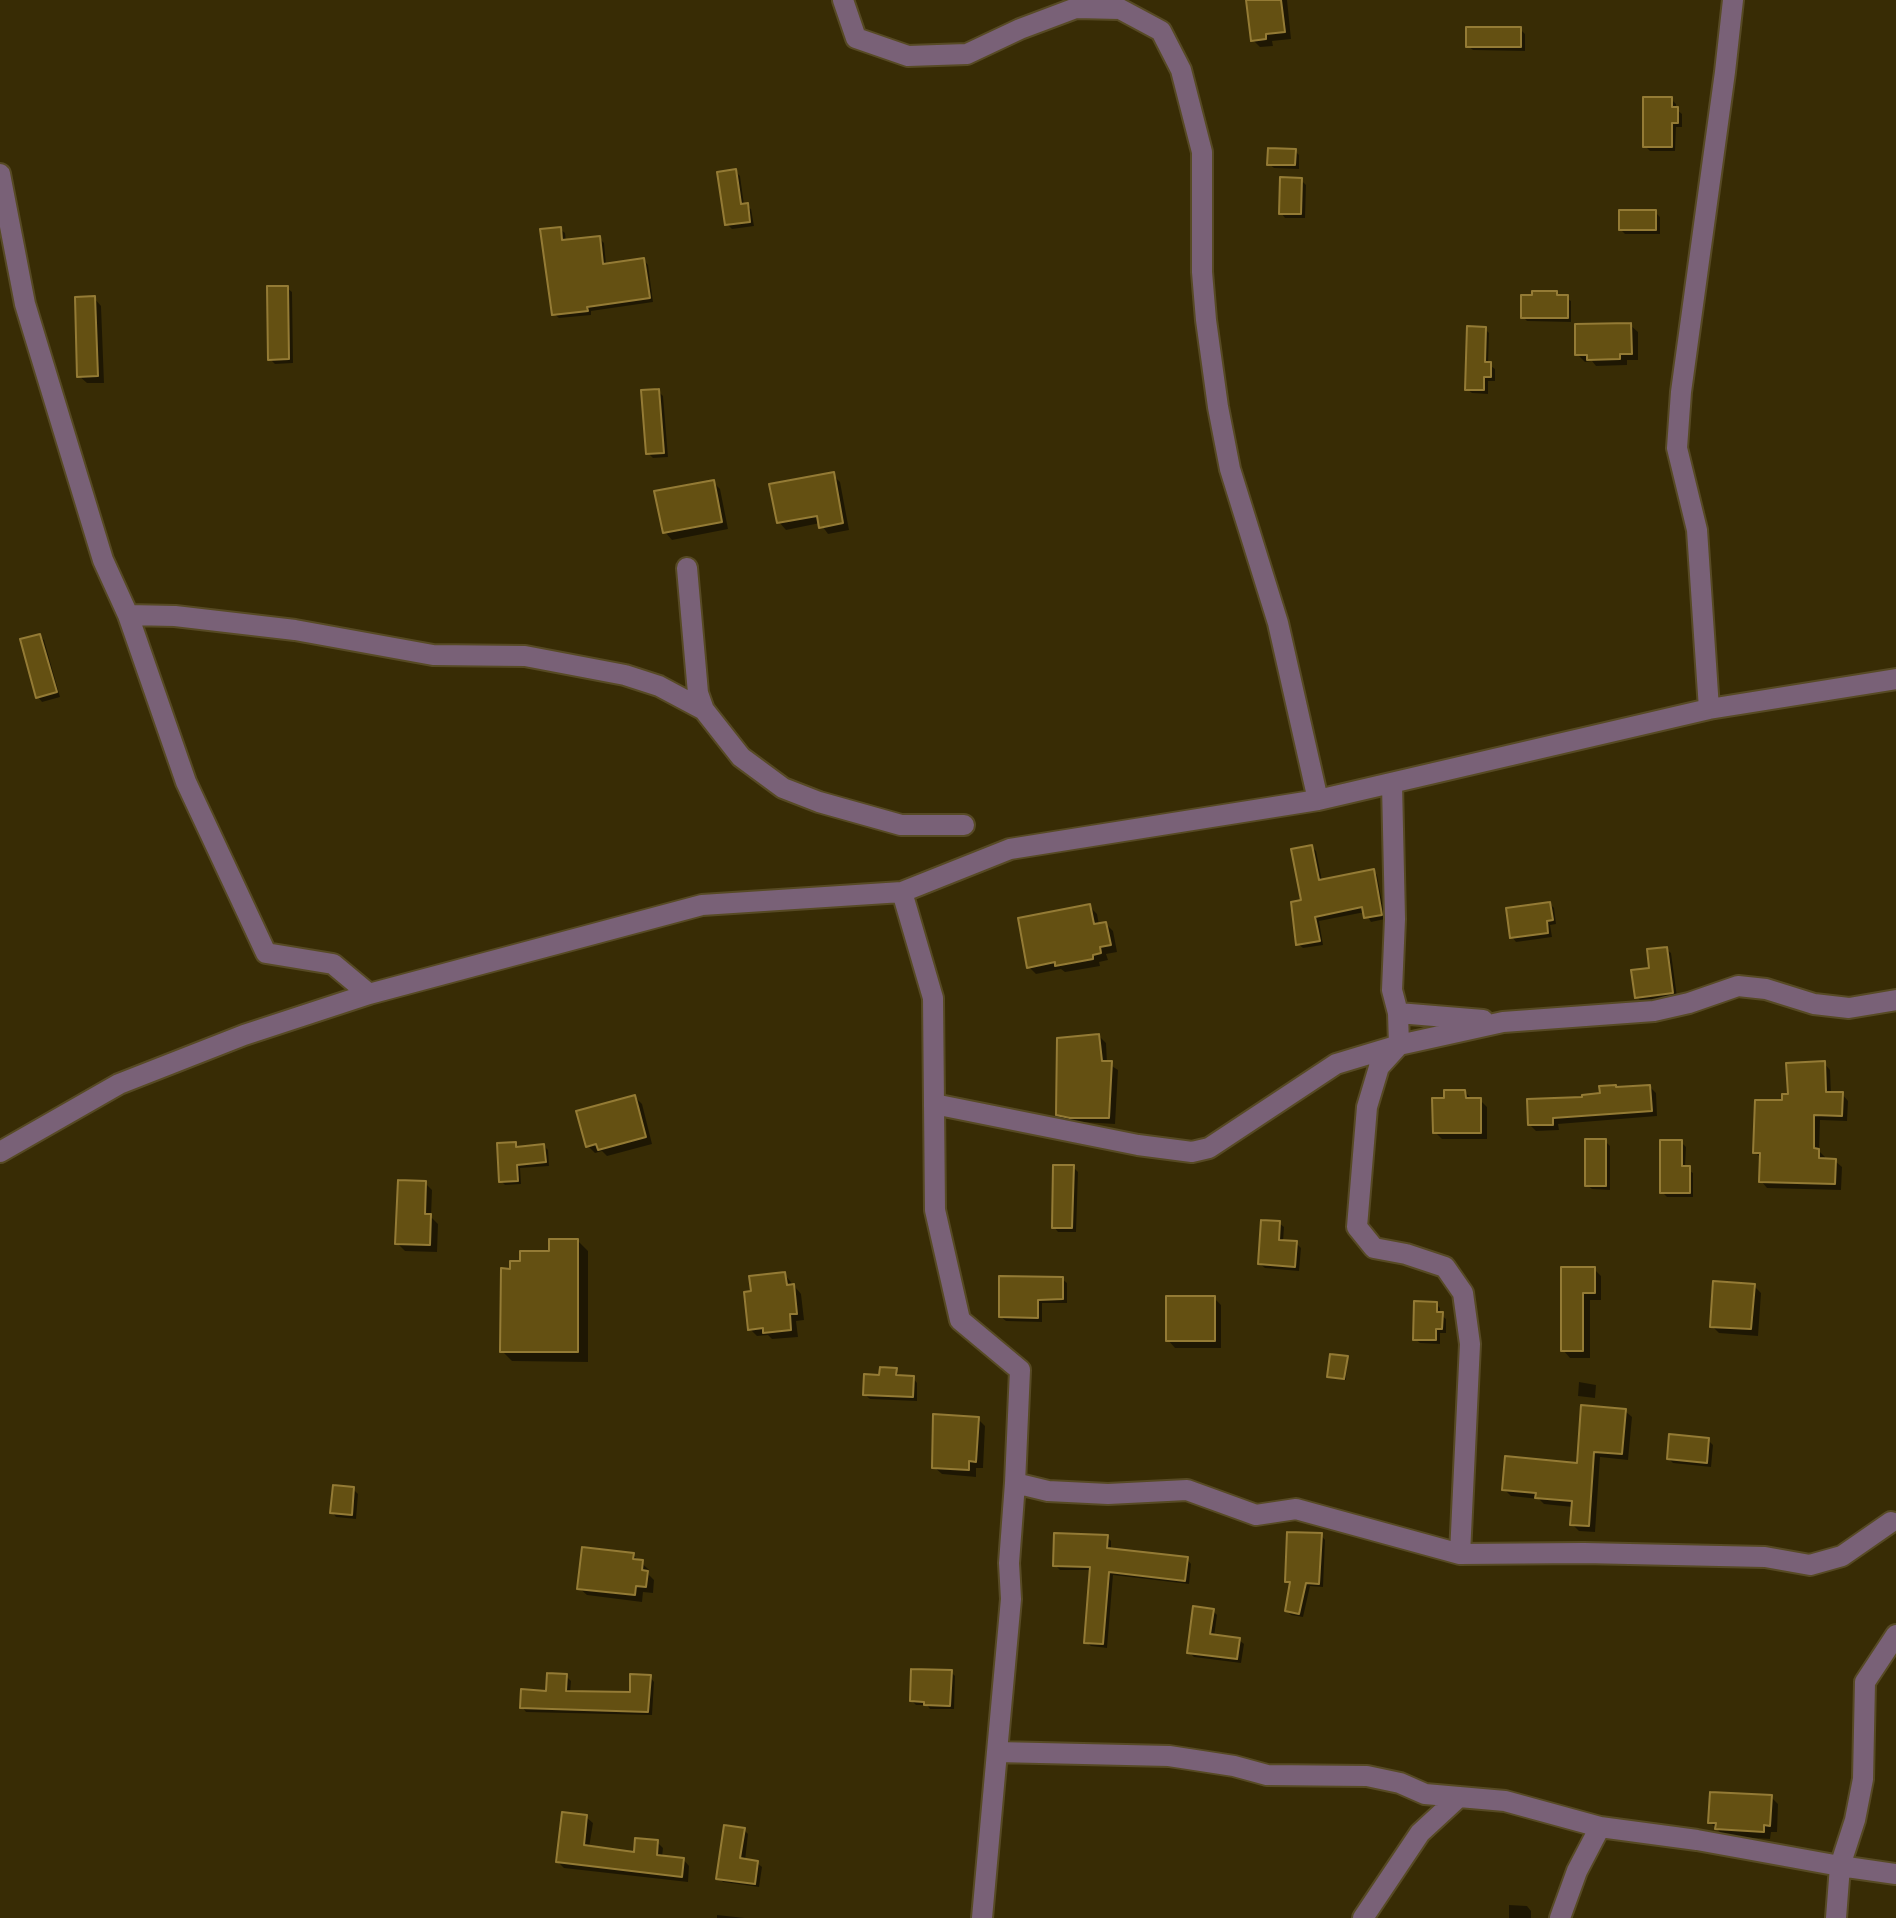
<!DOCTYPE html>
<html>
<head>
<meta charset="utf-8">
<style>
	body { margin:0 }
	canvas { display:block; background:#382c05 }
</style>
</head>
<body>
<canvas width="1896" height="1918"></canvas>
<script>
const g = document.querySelector('canvas').getContext('2d');
g.lineJoin = 'round';
function fillPath(path, color) {
  g.fillStyle = color;
  g.fill(path, 'evenodd');
}
function poly(rows) {
  const path = new Path2D();
  for (const r of rows) {
    path.moveTo(r[0], r[1]);
    for (let i = 2; i < r.length; i += 2) path.lineTo(r[i], r[i + 1]);
  }
  return path;
}
function trace(path, color, width, dash) {
  g.strokeStyle = color;
  g.lineWidth = width;
  g.lineCap = dash ? 'butt' : 'round';
  g.setLineDash(dash || []);
  g.stroke(path);
}
fillPath(poly([
	[1248,0,1287,0,1291,39,1272,41,1273,46,1260,47,1253,40],
	[1520,29,1525,34,1525,51,1473,50,1468,46],
	[1671,99,1676,104,1676,109,1682,114,1682,127,1676,127,1675,151,1650,151,1645,146],
	[1295,151,1299,155,1299,169,1274,168,1269,164],
	[735,171,740,176,744,205,751,209,754,226,732,229,727,224],
	[1301,180,1306,185,1305,218,1285,218,1281,213],
	[1655,212,1660,217,1660,234,1625,234,1621,230],
	[560,229,565,233,566,242,599,238,604,243,606,265,644,260,648,265,653,302,591,311,591,315,559,318,554,314],
	[287,288,292,292,293,363,275,364,270,359],
	[1556,293,1571,301,1571,322,1527,321,1523,317,1535,297],
	[94,298,101,306,104,383,87,383,79,376],
	[1630,325,1638,332,1638,360,1627,360,1627,365,1596,366,1592,361,1585,362,1577,354],
	[1485,329,1489,333,1488,364,1495,369,1495,381,1488,381,1488,394,1472,393,1467,389],
	[658,391,663,396,668,457,653,458,648,453],
	[833,475,840,482,849,530,828,534,820,523,786,530,779,522],
	[713,482,720,489,728,529,672,540,665,532],
	[40,636,44,640,60,697,42,702,38,697],
	[1311,847,1316,851,1322,881,1373,871,1377,875,1385,919,1371,922,1365,912,1319,921,1323,945,1303,948,1298,944],
	[1550,904,1554,908,1556,924,1550,925,1552,937,1516,942,1512,937],
	[1089,906,1097,914,1099,925,1106,924,1113,931,1117,952,1106,954,1108,960,1099,962,1100,966,1065,972,1061,969,1036,974,1029,967],
	[1666,949,1671,953,1677,997,1641,1001,1637,997],
	[1099,1036,1106,1043,1107,1063,1118,1070,1115,1124,1065,1121,1058,1114],
	[1824,1063,1830,1070,1831,1094,1842,1094,1848,1101,1847,1121,1820,1120,1819,1151,1825,1157,1825,1160,1835,1161,1842,1167,1841,1190,1767,1188,1761,1181,1762,1159,1755,1152,1784,1102],
	[1650,1087,1656,1093,1657,1116,1558,1124,1559,1130,1536,1131,1530,1125,1585,1099],
	[1465,1092,1473,1100,1480,1100,1487,1107,1487,1139,1442,1139,1435,1132,1446,1100],
	[635,1097,642,1104,652,1144,607,1156,602,1151,595,1153,588,1146],
	[1605,1141,1610,1146,1610,1190,1592,1189,1587,1185],
	[1681,1142,1686,1147,1685,1168,1693,1173,1693,1197,1667,1197,1662,1192],
	[515,1144,519,1148,544,1146,548,1150,549,1166,520,1168,521,1184,505,1185,501,1181],
	[1073,1167,1078,1172,1076,1232,1058,1232,1054,1227],
	[425,1183,432,1190,431,1217,438,1224,437,1252,405,1251,397,1243],
	[1279,1223,1284,1227,1283,1242,1296,1243,1301,1248,1299,1271,1265,1268,1260,1264],
	[578,1241,588,1251,588,1362,512,1361,502,1351,512,1271,522,1263],
	[1563,1269,1594,1269,1601,1276,1601,1300,1590,1300,1590,1358,1570,1358,1563,1350],
	[784,1274,801,1294,804,1320,796,1321,798,1337,772,1339,768,1335,757,1336,750,1329],
	[1062,1279,1067,1283,1067,1303,1042,1303,1042,1322,1006,1321,1001,1317],
	[1754,1286,1761,1293,1758,1336,1719,1333,1712,1326],
	[1214,1298,1221,1305,1221,1348,1175,1348,1168,1340],
	[1436,1304,1440,1308,1440,1314,1446,1319,1446,1333,1440,1333,1440,1344,1420,1343,1415,1339],
	[1347,1358,1346,1380,1331,1378,1329,1376],
	[896,1370,900,1378,913,1378,917,1383,917,1401,870,1399,865,1395,881,1377],
	[1579,1382,1596,1385,1595,1398,1578,1396],
	[1625,1411,1632,1417,1628,1460,1600,1457,1595,1532,1579,1531,1572,1524,1573,1507,1544,1504,1539,1499,1511,1496,1504,1489,1579,1466],
	[978,1419,985,1426,983,1468,976,1468,976,1477,942,1474,934,1467],
	[1708,1440,1713,1445,1711,1467,1673,1463,1669,1459],
	[353,1489,358,1494,356,1519,336,1517,332,1512],
	[1321,1535,1325,1540,1323,1587,1310,1586,1303,1617,1291,1615,1287,1611,1291,1586,1287,1581],
	[1107,1537,1111,1541,1111,1550,1187,1559,1191,1564,1189,1584,1113,1575,1107,1648,1091,1646,1086,1642,1092,1570,1060,1570,1055,1565],
	[633,1555,649,1570,649,1575,654,1580,653,1593,643,1592,642,1602,587,1595,579,1588],
	[1213,1611,1217,1615,1214,1637,1239,1640,1244,1644,1241,1663,1194,1657,1189,1652],
	[951,1672,955,1676,954,1709,930,1709,927,1705,916,1705,912,1701],
	[566,1676,571,1681,570,1693,632,1694,650,1677,654,1682,652,1715,526,1712,522,1707,548,1693],
	[1771,1797,1778,1804,1777,1832,1771,1832,1770,1839,1724,1836,1710,1822],
	[586,1817,593,1823,589,1848,636,1854,657,1842,663,1848,662,1858,683,1859,689,1866,688,1882,564,1868,558,1862],
	[744,1830,748,1834,745,1861,757,1863,762,1867,759,1887,723,1882,719,1878],
	[1509,1905,1527,1906,1531,1911,1531,1918,1509,1918],
	[717,1915,745,1918,717,1918]
]), '#0007');
const building = poly([
	[1246,0,1281,0,1285,32,1266,34,1266,39,1251,41,1246,0],
	[1466,27,1521,27,1521,47,1466,47,1466,27],
	[1643,97,1672,97,1672,107,1678,107,1678,123,1672,123,1672,147,1643,147,1643,97],
	[1268,148,1296,149,1295,165,1267,165,1268,148],
	[736,169,741,204,748,203,750,222,725,225,717,172,736,169],
	[1280,177,1302,178,1301,214,1279,214,1280,177],
	[1619,210,1656,210,1656,230,1619,230,1619,210],
	[561,227,562,240,600,236,603,264,644,258,650,298,587,307,588,311,552,315,540,229,561,227],
	[267,286,288,286,289,359,268,360,267,286],
	[1532,291,1557,291,1557,295,1568,295,1568,318,1521,318,1521,295,1532,295,1532,291],
	[95,296,98,376,77,377,75,297,95,296],
	[1631,323,1632,354,1620,354,1620,359,1587,360,1587,355,1575,355,1575,324,1631,323],
	[1467,326,1486,327,1485,362,1491,362,1491,377,1484,377,1484,390,1465,390,1467,326],
	[659,389,664,453,646,454,641,390,659,389],
	[834,472,843,523,819,528,817,516,777,523,769,484,834,472],
	[714,480,722,522,663,533,654,491,714,480],
	[40,634,57,692,36,698,20,639,40,634],
	[1312,845,1319,880,1374,869,1382,915,1364,918,1362,907,1315,917,1320,941,1296,945,1291,902,1301,900,1291,849,1312,845],
	[1550,902,1553,920,1547,921,1548,933,1510,938,1506,908,1550,902],
	[1090,904,1094,924,1106,922,1111,945,1100,947,1101,953,1093,955,1093,959,1055,966,1055,962,1027,968,1018,918,1090,904],
	[1667,947,1673,993,1635,998,1631,970,1649,968,1647,949,1667,947],
	[1099,1034,1102,1061,1112,1061,1109,1118,1070,1118,1056,1115,1057,1038,1099,1034],
	[1825,1061,1826,1092,1843,1092,1842,1116,1814,1115,1814,1148,1819,1149,1819,1158,1836,1159,1835,1184,1759,1182,1760,1153,1753,1153,1755,1100,1782,1100,1782,1094,1788,1094,1786,1063,1825,1061],
	[1616,1085,1616,1087,1650,1085,1652,1111,1553,1118,1553,1125,1528,1125,1527,1099,1582,1097,1582,1095,1600,1093,1599,1086,1616,1085],
	[1444,1090,1465,1090,1466,1098,1481,1098,1481,1133,1433,1133,1432,1098,1444,1098,1444,1090],
	[635,1095,646,1137,598,1150,596,1144,586,1147,576,1111,635,1095],
	[1585,1139,1606,1139,1606,1186,1585,1186,1585,1139],
	[1660,1140,1682,1140,1682,1166,1690,1166,1690,1193,1660,1193,1660,1140],
	[516,1142,516,1147,544,1144,546,1162,517,1165,518,1181,499,1182,497,1143,516,1142],
	[1053,1165,1074,1165,1072,1228,1052,1228,1053,1165],
	[398,1180,426,1181,425,1214,431,1214,430,1245,395,1244,398,1180],
	[1261,1220,1280,1221,1279,1240,1297,1241,1295,1267,1258,1264,1261,1220],
	[549,1239,578,1239,578,1352,500,1352,501,1268,510,1269,510,1261,520,1261,520,1251,549,1251,549,1239],
	[1561,1267,1595,1267,1595,1293,1583,1293,1583,1351,1561,1351,1561,1267],
	[785,1272,787,1285,794,1284,797,1314,790,1314,791,1330,763,1333,763,1328,748,1330,744,1292,751,1291,749,1276,785,1272],
	[999,1276,1063,1277,1063,1299,1038,1300,1038,1318,999,1317,999,1276],
	[1713,1281,1755,1284,1751,1329,1710,1327,1713,1281],
	[1166,1296,1215,1296,1215,1341,1166,1341,1166,1296],
	[1414,1301,1437,1302,1437,1312,1443,1312,1442,1329,1436,1329,1436,1340,1413,1340,1414,1301],
	[1330,1354,1348,1356,1344,1379,1327,1377,1330,1354],
	[880,1367,897,1368,896,1375,914,1376,913,1397,863,1395,864,1374,879,1375,880,1367],
	[1581,1405,1626,1409,1622,1454,1594,1452,1589,1526,1570,1525,1572,1501,1535,1498,1536,1493,1502,1490,1505,1456,1577,1463,1581,1405],
	[933,1414,979,1417,976,1462,969,1461,969,1470,932,1468,933,1414],
	[1669,1434,1709,1438,1707,1463,1667,1459,1669,1434],
	[333,1485,354,1487,352,1515,330,1513,333,1485],
	[1287,1532,1322,1533,1319,1584,1306,1583,1299,1614,1285,1611,1290,1582,1285,1582,1287,1532],
	[1054,1533,1108,1535,1107,1548,1188,1557,1185,1581,1109,1572,1103,1644,1084,1643,1090,1567,1053,1566,1054,1533],
	[582,1547,634,1553,633,1559,643,1560,642,1570,648,1571,646,1587,636,1586,635,1595,577,1589,582,1547],
	[1193,1606,1214,1609,1210,1634,1240,1638,1237,1659,1187,1653,1193,1606],
	[911,1669,952,1670,950,1706,924,1705,924,1702,910,1701,911,1669],
	[547,1673,567,1674,566,1691,630,1692,630,1674,651,1675,648,1712,520,1708,521,1689,546,1691,547,1673],
	[1710,1792,1772,1795,1770,1826,1764,1825,1764,1832,1715,1829,1716,1823,1708,1823,1710,1792],
	[562,1812,587,1815,584,1845,634,1852,635,1838,658,1840,657,1855,684,1858,682,1877,556,1862,562,1812],
	[724,1825,745,1828,740,1858,758,1861,755,1884,716,1879,724,1825]
]);
fillPath(building, '#645012');
trace(building, '#947b35', 2);
const minor = poly([
	[843,0,856,38,908,56,967,54,1020,29,1076,8,1120,9,1161,31,1181,70,1202,152,1202,272,1206,320,1218,407,1230,469,1278,623,1318,800],
	[0,174,25,304,103,560,128,615,186,782,266,953,333,964,369,994],
	[687,568,698,693,704,710,741,757,783,788,819,802,901,825,964,825],
	[128,615,175,616,295,630,433,655,525,656,625,675,659,686,704,710],
	[1709,709,1697,530,1677,448,1681,392,1725,72,1733,0],
	[1392,784,1395,919,1392,990,1398,1013,1483,1020],
	[902,892,933,998,934,1104],
	[1398,1013,1399,1045,1379,1067,1367,1107,1357,1227,1374,1248,1406,1254,1445,1267,1463,1293,1470,1344,1460,1554],
	[0,1152,119,1084,244,1035,369,994,702,905,902,892,1010,849,1318,800,1709,709,1896,679],
	[1015,1483,1020,1370,960,1320,935,1210,934,1104,1138,1145,1192,1152,1209,1148,1336,1064,1399,1045,1503,1022,1654,1011,1689,1003,1738,986,1766,989,1814,1004,1849,1008,1896,1000],
	[1896,1635,1865,1682,1863,1779,1855,1820,1840,1866,1896,1874],
	[982,1918,997,1752],
	[1363,1918,1420,1833,1459,1797],
	[1560,1918,1577,1871,1600,1827],
	[1836,1918,1840,1866,1697,1840,1600,1827,1505,1801,1425,1794,1400,1783,1367,1776,1267,1775,1234,1766,1169,1756,997,1752,1011,1599,1009,1563,1015,1483,1048,1491,1108,1494,1187,1490,1256,1515,1296,1509,1460,1554,1584,1553,1765,1557,1810,1565,1842,1556,1891,1522]
]);
trace(minor, '#574a24', 24);
trace(minor, '#796177', 20);
</script>
</body>
</html>
